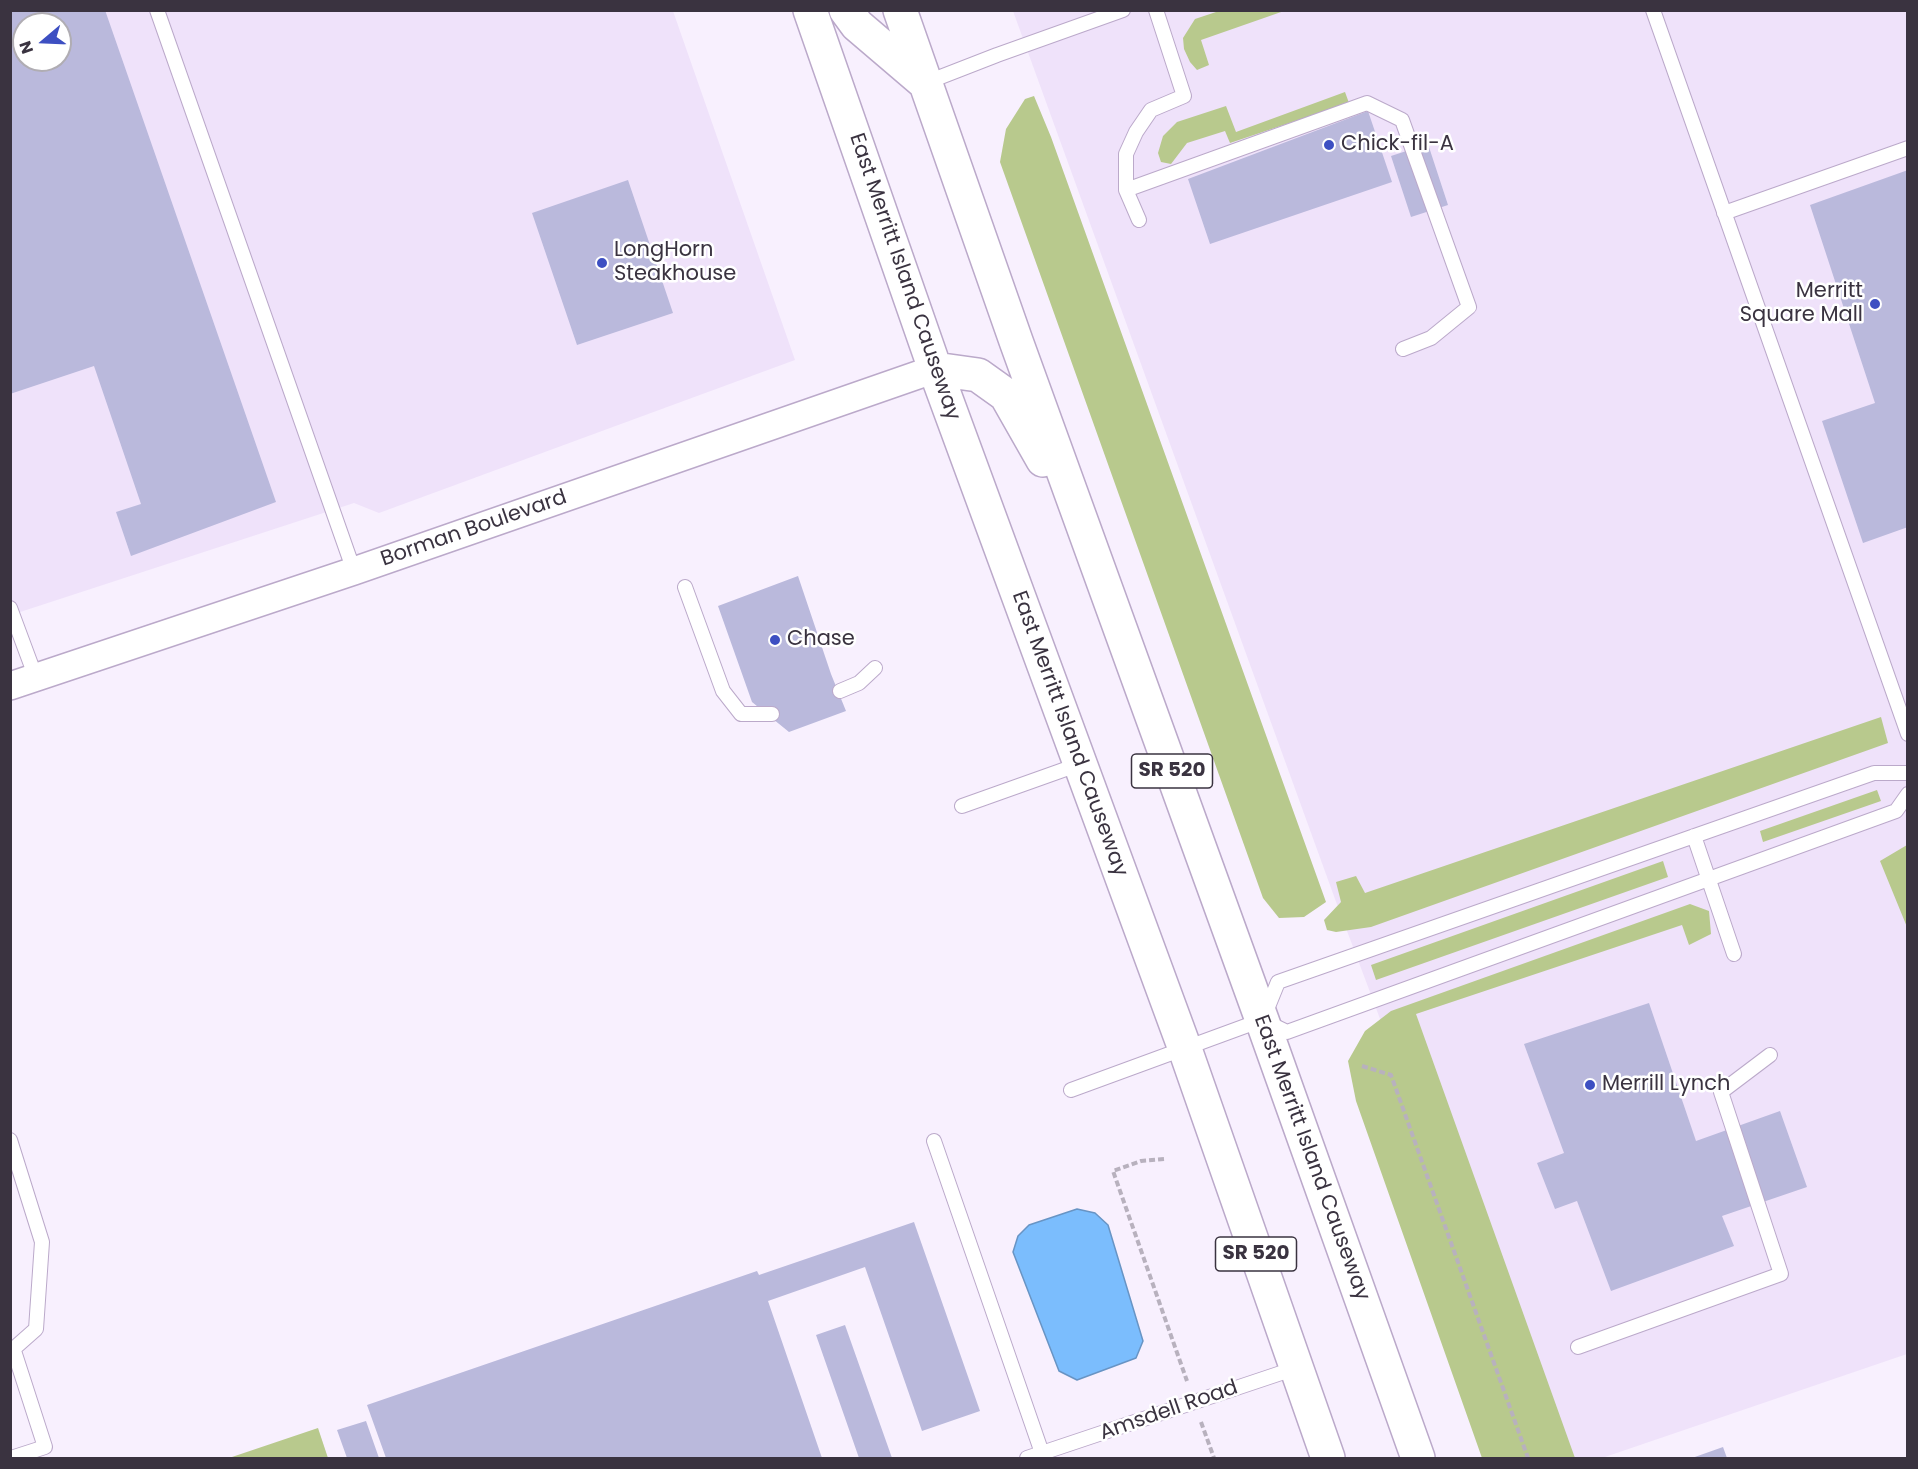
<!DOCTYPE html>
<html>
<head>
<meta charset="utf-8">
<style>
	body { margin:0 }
	#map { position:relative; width:1918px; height:1469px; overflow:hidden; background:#f8f0fe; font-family:Poppins,sans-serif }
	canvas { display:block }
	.frame { position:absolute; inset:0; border:12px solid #3a3340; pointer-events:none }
	.north { position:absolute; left:12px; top:12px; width:60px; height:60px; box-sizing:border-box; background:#fff; border:2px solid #b0adb3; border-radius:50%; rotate:251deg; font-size:16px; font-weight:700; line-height:24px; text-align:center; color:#3a3340 }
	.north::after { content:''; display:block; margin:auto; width:21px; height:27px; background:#3d4fc2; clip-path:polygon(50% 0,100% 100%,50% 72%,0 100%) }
</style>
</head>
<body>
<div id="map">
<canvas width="1918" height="1469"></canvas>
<div class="frame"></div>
<div class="north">N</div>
</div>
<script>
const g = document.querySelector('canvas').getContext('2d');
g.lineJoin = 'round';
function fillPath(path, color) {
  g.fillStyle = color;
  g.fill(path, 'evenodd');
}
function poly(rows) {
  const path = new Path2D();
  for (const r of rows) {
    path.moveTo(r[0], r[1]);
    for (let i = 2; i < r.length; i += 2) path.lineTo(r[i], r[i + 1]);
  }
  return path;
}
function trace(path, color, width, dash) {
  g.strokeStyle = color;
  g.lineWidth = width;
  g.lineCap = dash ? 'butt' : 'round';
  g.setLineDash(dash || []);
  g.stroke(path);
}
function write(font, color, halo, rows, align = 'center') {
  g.font = font + ' Poppins,sans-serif';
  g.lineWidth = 5;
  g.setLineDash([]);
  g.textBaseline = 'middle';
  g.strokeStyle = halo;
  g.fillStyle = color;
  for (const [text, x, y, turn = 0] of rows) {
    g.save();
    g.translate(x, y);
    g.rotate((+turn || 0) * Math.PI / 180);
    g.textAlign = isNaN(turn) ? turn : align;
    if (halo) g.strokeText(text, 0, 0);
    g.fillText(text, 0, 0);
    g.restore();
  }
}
fillPath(poly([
	[10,11,673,11,795,360,379,513,354,503,11,615],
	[24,24,60,24,60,60,24,60],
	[1013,11,1907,11,1907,1354,1602,1458,1545,1458,1335,899]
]), '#efe2fa');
fillPath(poly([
	[1219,11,1219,10,1284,11,1201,40,1209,65,1197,70,1190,62,1184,49,1183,38,1195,19],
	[1345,92,1349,103,1230,143,1225,131,1187,143,1171,164,1161,162,1158,153,1163,136,1177,122,1226,106,1236,132],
	[1034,96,1051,137,1326,902,1304,917,1279,918,1263,898,1000,162,1006,129,1025,99],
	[1881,717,1888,743,1371,927,1336,932,1327,930,1324,920,1341,902,1336,882,1356,876,1365,893],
	[1877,790,1881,801,1763,842,1760,831],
	[1907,845,1907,927,1880,861],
	[1663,861,1668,877,1376,980,1371,965],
	[1690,904,1709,911,1711,934,1689,945,1682,925,1416,1014,1575,1458,1482,1458,1356,1101,1348,1061,1365,1031,1391,1011],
	[318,1428,328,1458,229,1458]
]), '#b8c98d');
const water = poly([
	[1077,1209,1095,1213,1108,1225,1143,1341,1136,1358,1077,1380,1059,1371,1013,1252,1018,1236,1029,1225,1077,1209]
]);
fillPath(water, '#7bbdfd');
trace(water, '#6894c4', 1.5);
fillPath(poly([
	[10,10,105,10,276,502,131,556,116,512,141,504,94,366,10,394],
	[24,24,60,24,60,60,24,60],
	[1368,111,1392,182,1210,244,1188,179],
	[1428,144,1448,205,1411,217,1391,156],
	[1908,170,1908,527,1863,543,1822,421,1875,403,1810,205],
	[628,180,673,313,577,345,532,213],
	[798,576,831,674,846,711,789,732,752,702,718,606],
	[1649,1003,1696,1141,1780,1111,1807,1187,1722,1216,1734,1246,1611,1291,1577,1201,1555,1209,1537,1163,1564,1153,1524,1044],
	[914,1222,980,1411,922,1431,865,1267,768,1301,822,1458,386,1458,367,1405,757,1271,759,1275],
	[845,1325,892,1458,859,1458,816,1335],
	[366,1421,379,1458,347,1458,337,1430],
	[1723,1447,1727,1458,1692,1458]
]), '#bab9dc');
const lane = poly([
	[157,10,354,571],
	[1653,10,1908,734],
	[925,83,997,55,1123,10],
	[1126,190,1367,103,1402,120,1469,307,1431,338,1403,349],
	[1724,213,1908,148],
	[1139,220,1126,190,1126,154,1136,132,1151,110,1184,96,1156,10],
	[685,587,723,691,741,714,772,714],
	[10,608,36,678],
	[840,691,859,683,875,668],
	[962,806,1080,764],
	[1694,836,1734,954],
	[1265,1014,1278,982,1874,773,1908,773],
	[1071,1090,1262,1020,1287,1032,1896,811,1908,794],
	[10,1140,42,1242,36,1329,10,1352],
	[934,1141,1042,1453],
	[1578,1347,1781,1274,1721,1092,1770,1055],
	[11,1458,45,1447,14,1351],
	[1027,1458,1296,1368]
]);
const street = poly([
	[10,686,354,571,935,369]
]);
const primary = poly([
	[810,10,935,369,1185,1049,1328,1458],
	[846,10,857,25,925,83],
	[900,10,1016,341,1262,1020,1418,1458],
	[935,369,978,375,1006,395,1043,460]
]);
trace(lane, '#bba9ca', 16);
trace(street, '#bba9ca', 30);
trace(primary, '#bba9ca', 36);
trace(poly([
	[1362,1066,1391,1075,1528,1458],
	[1164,1159,1141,1161,1113,1171,1187,1381],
	[1201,1422,1214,1458]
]), '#b8b1be', 4, [6, 3]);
trace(lane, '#fff', 14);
trace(street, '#fff', 27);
trace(primary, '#fff', 33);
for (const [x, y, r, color] of [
	[1329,145,6,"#3d4fc2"],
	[602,263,6,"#3d4fc2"],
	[1875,304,6,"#3d4fc2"],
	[775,640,6,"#3d4fc2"],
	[1590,1085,6,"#3d4fc2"]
]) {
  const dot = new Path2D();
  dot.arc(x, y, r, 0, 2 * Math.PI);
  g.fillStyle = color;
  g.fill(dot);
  trace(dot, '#fff', 2);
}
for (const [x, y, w] of [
	[1172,771,81],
	[1256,1254,81]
]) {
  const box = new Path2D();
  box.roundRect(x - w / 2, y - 17, w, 34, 4.5);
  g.fillStyle = '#fff';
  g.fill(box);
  trace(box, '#3a3340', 1.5);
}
write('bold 20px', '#3a3340', null, [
	["SR 520",1172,771],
	["SR 520",1256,1254]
]);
write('21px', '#3a3340', '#fff', [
	["Chick-fil-A",1341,145],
	["LongHorn",614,251],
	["Steakhouse",614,275],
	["Merritt",1863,292,"right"],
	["Square Mall",1863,316,"right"],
	["Chase",787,640],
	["Merrill Lynch",1602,1085]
], 'left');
write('21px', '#3a3340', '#fff', [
	["East Merritt Island Causeway",904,277,71],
	["Borman Boulevard",474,529,-19],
	["East Merritt Island Causeway",1069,734,70],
	["East Merritt Island Causeway",1311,1158,70],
	["Amsdell Road",1169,1411,-19]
]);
</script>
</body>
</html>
